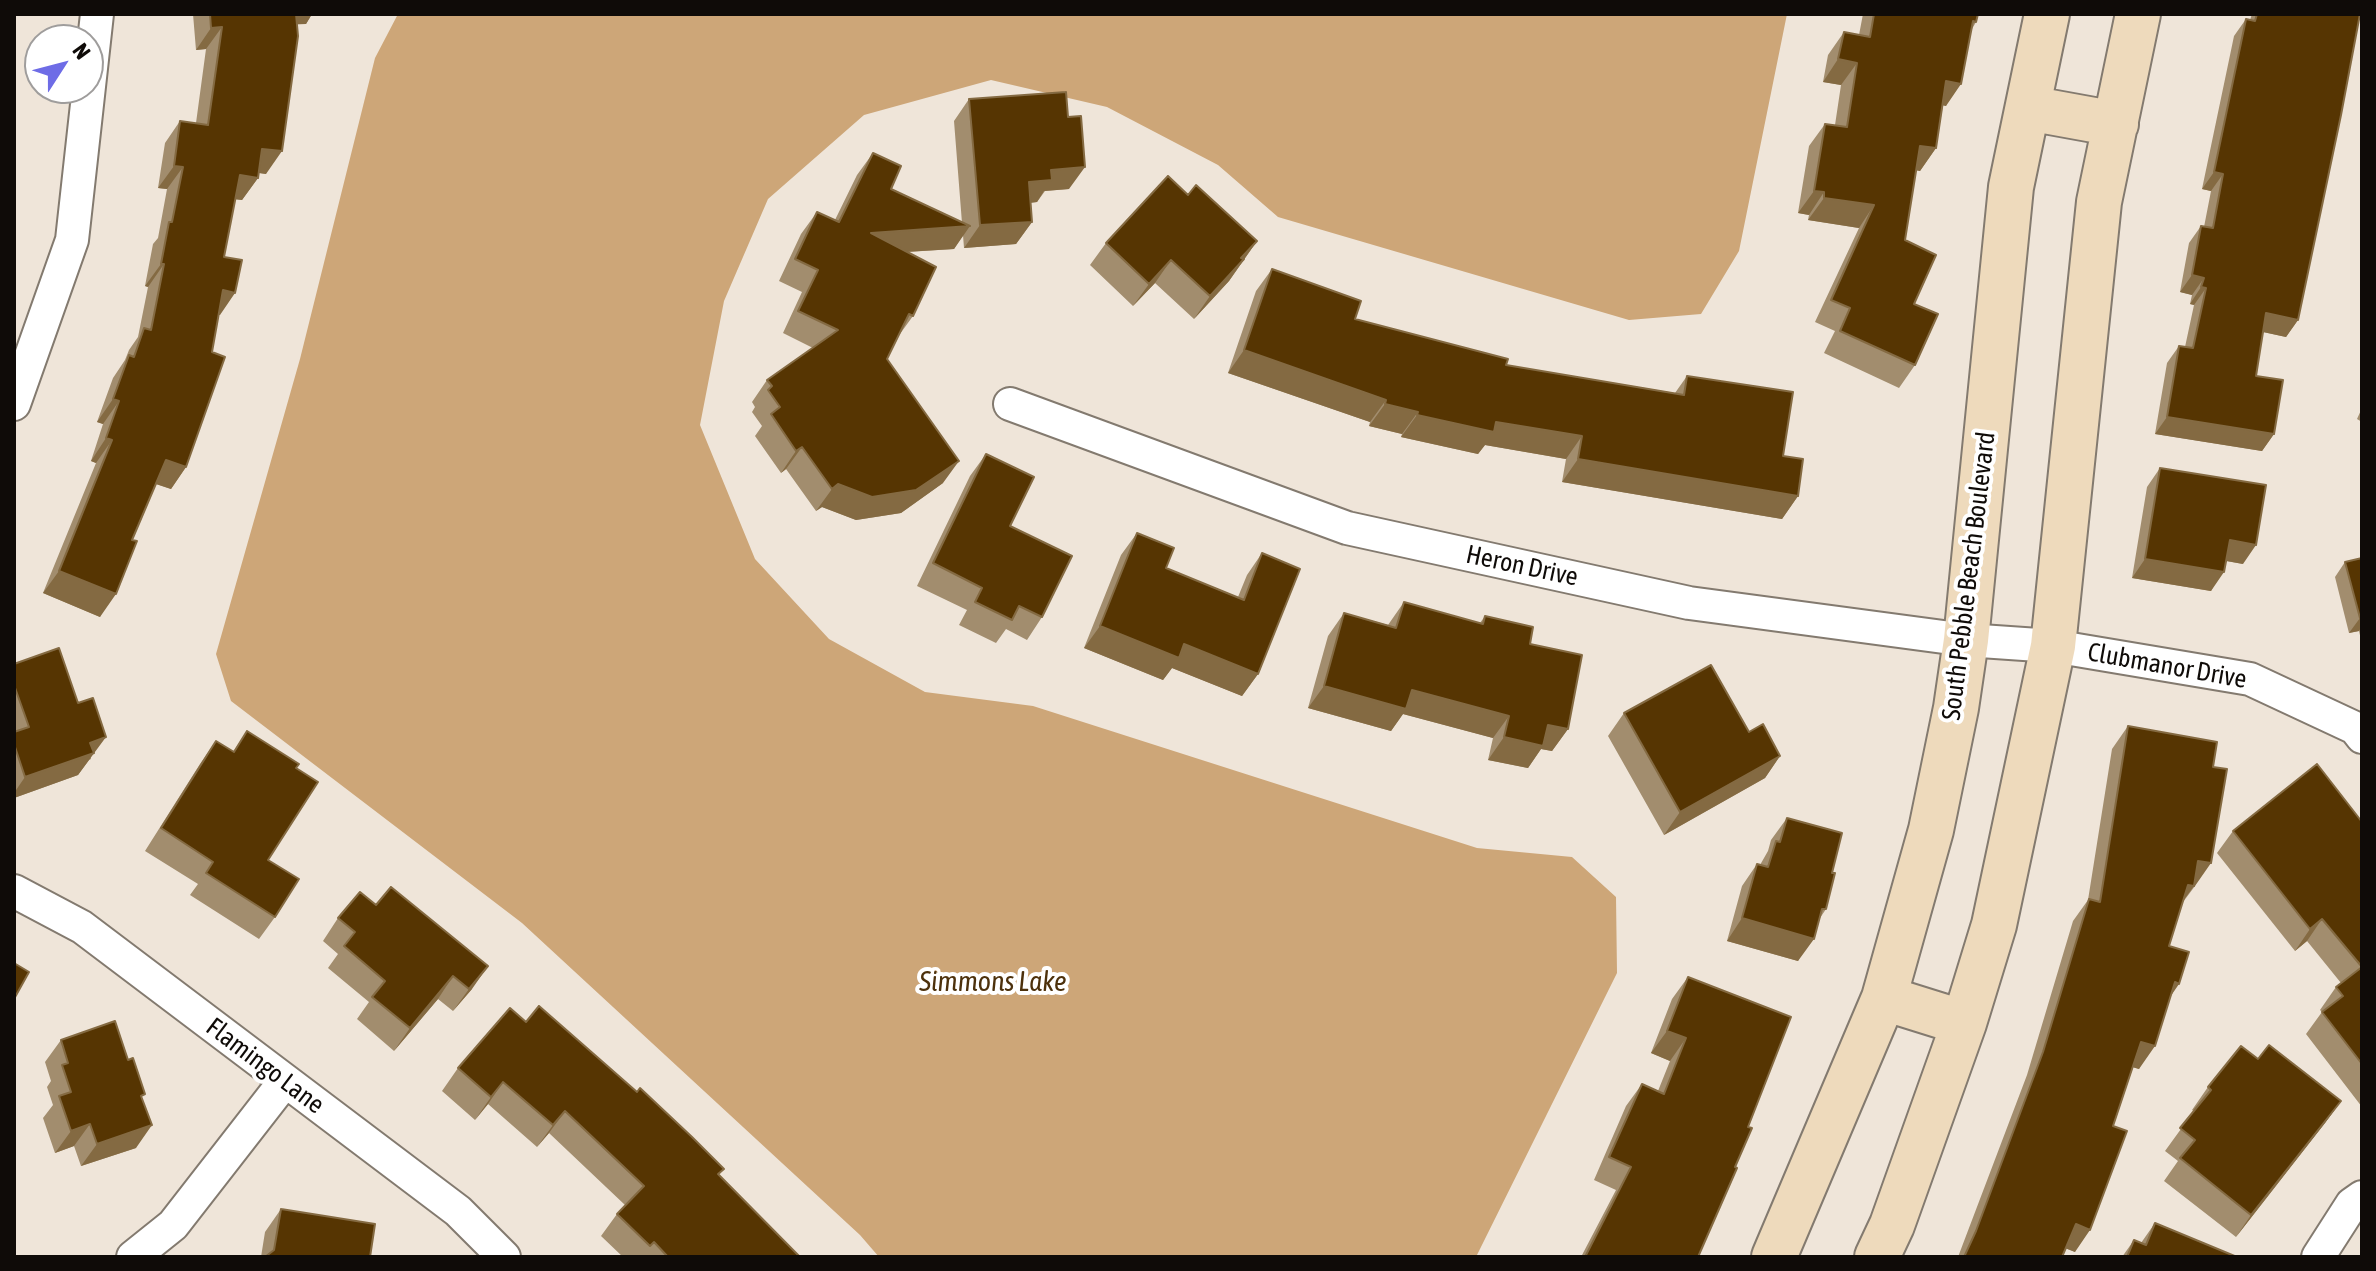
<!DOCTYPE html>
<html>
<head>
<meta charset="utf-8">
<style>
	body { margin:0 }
	#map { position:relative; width:2376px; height:1271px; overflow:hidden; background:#efe5d9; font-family:"Asap Condensed",sans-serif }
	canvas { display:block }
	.frame { position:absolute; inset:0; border:16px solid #0f0b08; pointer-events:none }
	.north { position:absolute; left:24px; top:24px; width:80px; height:80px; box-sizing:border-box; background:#fff; border:2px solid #9f9d9c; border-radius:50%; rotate:54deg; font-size:22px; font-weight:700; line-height:32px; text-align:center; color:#0f0b08 }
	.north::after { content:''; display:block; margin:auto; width:28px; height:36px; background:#6e6ce6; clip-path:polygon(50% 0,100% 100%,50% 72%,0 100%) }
</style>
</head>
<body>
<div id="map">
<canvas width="2376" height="1271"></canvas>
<div class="frame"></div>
<div class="north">N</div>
</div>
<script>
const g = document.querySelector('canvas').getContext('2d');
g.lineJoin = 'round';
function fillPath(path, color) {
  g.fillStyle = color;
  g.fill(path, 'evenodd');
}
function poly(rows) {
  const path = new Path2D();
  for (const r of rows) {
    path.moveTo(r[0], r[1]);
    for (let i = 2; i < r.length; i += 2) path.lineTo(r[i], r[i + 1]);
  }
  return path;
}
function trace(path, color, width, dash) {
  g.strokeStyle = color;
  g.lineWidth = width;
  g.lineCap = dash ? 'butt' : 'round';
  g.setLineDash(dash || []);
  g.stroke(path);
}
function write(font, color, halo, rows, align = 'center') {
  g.font = font + ' "Asap Condensed",sans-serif';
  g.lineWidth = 8;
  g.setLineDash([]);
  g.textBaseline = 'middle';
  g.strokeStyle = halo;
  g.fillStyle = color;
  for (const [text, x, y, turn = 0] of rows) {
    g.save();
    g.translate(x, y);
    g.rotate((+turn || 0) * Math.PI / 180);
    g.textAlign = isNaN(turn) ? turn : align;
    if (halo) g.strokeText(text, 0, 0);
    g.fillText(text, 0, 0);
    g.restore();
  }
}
fillPath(poly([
	[398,14,1787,14,1739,251,1701,314,1629,320,1278,217,1218,165,1107,107,991,80,864,115,768,199,724,301,700,425,755,559,829,639,925,692,1033,706,1477,848,1572,857,1616,897,1617,973,1476,1257,879,1257,860,1235,522,923,231,701,216,654,300,359,375,58]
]), '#cda678');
const street = poly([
	[14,404,72,240,97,14],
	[1010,404,1347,528,1689,603,1966,640,2053,646,2250,679,2355,728,2362,737],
	[14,891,82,927,458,1211,504,1257],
	[133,1257,173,1225,285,1081],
	[2318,1257,2352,1204,2362,1197]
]);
const secondary = poly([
	[2028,108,2116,124],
	[1884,998,1964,1023],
	[1774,1257,1884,998,1931,830,1956,708,1966,640,2011,187,2047,14],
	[1877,1257,1892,1225,1964,1023,1994,925,2053,646,2099,202,2138,14]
]);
trace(street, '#837a6f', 36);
trace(secondary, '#837a6f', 48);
trace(street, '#fff', 32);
trace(secondary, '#eedabc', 44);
fillPath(poly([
	[193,14,312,14,306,24,297,24,266,174,259,173,258,178,242,200,235,199,224,257,220,315,219,315,186,467,171,489,156,484,100,617,43,593,96,463,91,461,103,424,97,422,113,378,125,360,129,350,138,337,148,287,145,286,153,244,158,238,167,189,158,188,165,143,180,121,196,123,206,49,196,50],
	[1863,14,1978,14,1976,22,1972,29,1946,106,1943,105,1936,148,1920,171,1916,170,1905,240,1914,304,1915,365,1899,388,1824,353,1835,331,1815,322,1859,228,1808,220,1809,215,1798,213,1809,146,1825,124,1835,125,1841,85,1823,82,1828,55,1844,32,1859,35],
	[2252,14,2360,14,2298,320,2286,337,2263,332,2256,376,2274,434,2262,451,2155,434,2167,363,2179,346,2185,347,2194,305,2190,304,2192,295,2180,292,2189,243,2201,226,2204,227,2211,191,2202,189,2229,60,2234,36,2246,19,2250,20],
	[969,99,1069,189,1045,191,1037,202,1031,203,1032,222,1016,244,964,248,963,235,954,249,907,252,913,316,897,338,887,359,943,483,901,513,856,520,822,507,816,511,786,469,781,473,755,436,762,426,752,412,755,407,752,402,767,380,813,348,783,333,802,292,779,281,801,234,817,212,835,220,857,175,873,153,891,189,962,223,954,121],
	[1188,195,1257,241,1229,281,1194,319,1155,283,1133,306,1090,265,1106,243],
	[1272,269,1355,319,1506,365,1675,393,1687,376,1783,456,1798,496,1782,519,1562,482,1566,459,1485,445,1478,454,1401,437,1402,434,1369,426,1370,422,1228,373,1256,291],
	[2362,408,2362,422,2357,419],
	[986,454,1042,617,1027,640,1006,629,996,643,959,625,967,610,917,586,970,476],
	[2160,468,2243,564,2226,561,2211,591,2132,578,2147,487],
	[1137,533,1166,568,1238,597,1247,575,1262,553,1258,674,1242,696,1172,668,1163,680,1084,648,1121,555],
	[2362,558,2362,644,2359,631,2349,633,2335,577,2345,562],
	[1404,602,1480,623,1485,616,1530,644,1568,729,1552,751,1541,749,1528,768,1488,760,1493,738,1403,714,1391,731,1308,708,1328,636,1344,613,1388,625],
	[14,664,78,703,91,759,89,760,78,775,14,798],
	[1624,713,1749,732,1780,756,1765,778,1664,835,1608,736],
	[2128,726,2195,886,2183,902,2169,946,2171,996,2139,1069,2133,1067,2113,1126,2075,1252,2065,1248,2062,1257,1958,1257,2027,1075,2073,921,2088,900,2112,749],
	[247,731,296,768,268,860,275,917,259,939,190,895,198,884,145,851,200,764,216,741,233,752],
	[1787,818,1832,873,1826,909,1820,918,1798,961,1727,941,1742,886,1757,864,1760,865,1768,851,1771,840],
	[2362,822,2362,1107,2306,1034,2322,1012,2320,1010,2336,987,2341,983,2307,941,2295,951,2217,853,2233,831],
	[376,905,472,989,453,1011,438,999,394,1051,357,1019,369,1002,328,968,338,954,323,941,338,918],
	[1688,977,1748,1127,1735,1167,1698,1257,1581,1257,1616,1190,1594,1180,1626,1106,1642,1084,1658,1091,1670,1061,1651,1053,1672,999],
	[526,1022,724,1169,719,1175,800,1257,623,1257,601,1236,617,1214,625,1205,549,1133,537,1147,488,1104,475,1120,442,1091,458,1068],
	[61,1040,142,1099,136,1148,81,1166,74,1146,55,1153,43,1118,53,1105,47,1087,51,1081,45,1062],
	[2258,1059,2341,1101,2325,1123,2236,1237,2164,1181,2178,1161,2165,1151,2194,1111,2192,1110,2208,1087],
	[281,1209,370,1257,261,1257,265,1232],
	[2155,1223,2237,1257,2122,1257,2134,1240,2141,1243]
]), '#a28d6e');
fillPath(poly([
	[287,14,312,14,306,24,279,25],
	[222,27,206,49,196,50,211,28],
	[1838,59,1857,63,1841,85,1823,82],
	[1946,81,1961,84,1946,106,1931,103],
	[1920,146,1936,148,1920,171,1904,168],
	[262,149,282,151,266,174,246,171],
	[174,166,183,167,167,189,158,188],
	[1085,167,1069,189,1044,191,1037,202,1013,204,1029,182,1051,170],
	[2214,172,2223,174,2211,191,2202,189],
	[240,175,258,178,242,200,224,198],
	[1814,191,1824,192,1809,215,1798,213],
	[1824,198,1874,205,1859,228,1808,220],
	[1032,222,1016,244,964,248,980,225],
	[970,226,954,249,855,255,871,233],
	[1257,241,1229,281,1194,319,1210,296,1241,258],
	[1171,260,1155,283,1133,306,1149,284],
	[161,264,164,264,148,287,145,286],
	[2192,275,2204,278,2192,295,2180,292],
	[2201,287,2206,288,2194,305,2190,304],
	[223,290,235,293,220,315,208,313],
	[2266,313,2298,320,2286,337,2254,330],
	[1244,350,1386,400,1370,422,1228,373],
	[113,399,119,401,103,424,97,422],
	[1385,404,1418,412,1402,434,1369,426],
	[1417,415,1496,422,1582,436,1566,459,1485,445,1478,454,1401,437],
	[2167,417,2274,434,2262,451,2155,434],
	[106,438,112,440,96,463,91,461],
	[802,447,786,469,781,473,796,451],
	[1578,459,1798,496,1782,519,1562,482],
	[166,460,186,467,171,489,150,482],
	[959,461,943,483,901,513,856,520,822,507,816,511,832,489,838,484],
	[2230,540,2256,545,2243,564,2216,559],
	[2145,559,2224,572,2211,591,2132,578],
	[59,571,116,594,100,617,43,593],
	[2360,618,2362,618,2362,626,2359,631,2349,633],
	[1100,626,1184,644,1258,674,1242,696,1172,668,1163,680,1084,648],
	[1324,686,1412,690,1509,716,1493,738,1403,714,1391,731,1308,708],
	[1548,725,1568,729,1552,751,1541,749,1528,768,1488,760,1504,737],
	[106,737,78,775,14,798,14,793,25,777,90,743],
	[1780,756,1765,778,1664,835,1680,812],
	[2198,861,2211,863,2195,886,2182,884],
	[2188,885,2194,886,2178,908],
	[1742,918,1814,939,1798,961,1727,941],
	[2322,919,2307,941,2295,951,2310,929],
	[488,966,472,989,453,1011,469,989],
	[453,976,438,999,394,1051,410,1028],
	[2175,982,2179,984,2164,1006],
	[1667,1031,1686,1038,1670,1061,1651,1053],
	[2141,1042,2155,1046,2139,1069,2125,1065],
	[503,1082,488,1104,475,1120,491,1097],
	[2341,1101,2325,1123,2236,1237,2251,1215],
	[565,1111,549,1133,537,1147,553,1125],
	[90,1124,74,1146,55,1153,71,1131],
	[152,1125,136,1148,81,1166,97,1144],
	[2076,1224,2090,1230,2075,1252,2060,1246]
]), '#846a42');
const building = poly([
	[210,14,296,14,298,36,282,151,262,149,258,178,240,175,224,257,242,260,235,293,223,290,212,352,225,357,186,467,166,460,132,540,137,541,116,594,59,571,112,440,106,438,119,401,113,399,129,355,134,357,144,328,151,330,164,264,161,264,169,222,172,222,183,167,174,166,180,121,208,125,222,27,211,28,210,14],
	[1874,14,1978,14,1976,22,1973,21,1961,84,1946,81,1936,148,1920,146,1905,240,1936,255,1914,304,1938,314,1915,365,1840,331,1850,308,1831,300,1874,205,1824,198,1824,192,1814,191,1825,124,1847,127,1857,63,1838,59,1844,32,1870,37,1874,14],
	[2257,14,2360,14,2341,115,2298,320,2266,313,2256,376,2283,380,2274,434,2167,417,2179,346,2193,348,2206,288,2201,287,2204,278,2192,275,2201,226,2213,228,2223,174,2214,172,2246,19,2255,21,2257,14],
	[1066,92,1068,117,1081,116,1085,167,1051,170,1052,180,1029,182,1032,222,980,225,969,99,1066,92],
	[873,153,901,166,891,189,970,226,871,233,936,267,913,316,909,314,887,359,959,461,916,490,872,497,838,484,832,489,802,447,796,451,771,414,780,407,768,390,772,386,767,380,838,330,798,311,818,270,795,259,817,212,839,222,873,153],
	[1168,176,1188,195,1196,185,1257,241,1241,258,1244,259,1210,296,1171,260,1149,284,1106,243,1168,176],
	[1272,269,1361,301,1355,319,1508,359,1506,365,1684,395,1687,376,1793,392,1783,456,1803,459,1798,496,1578,459,1582,436,1496,422,1494,432,1417,415,1418,412,1385,404,1386,400,1244,350,1272,269],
	[986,454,1034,477,1010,526,1072,556,1042,617,1019,606,1012,620,975,602,982,588,933,563,986,454],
	[2160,468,2266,485,2256,545,2230,540,2224,572,2145,559,2160,468],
	[1137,533,1174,548,1166,568,1244,600,1262,553,1300,569,1258,674,1184,644,1179,658,1100,626,1137,533],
	[2362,558,2362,618,2360,618,2345,562,2362,558],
	[1404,602,1483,624,1485,616,1533,627,1530,644,1582,655,1568,729,1548,725,1543,746,1504,737,1509,716,1412,690,1406,709,1324,686,1344,613,1396,628,1404,602],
	[59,648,78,703,93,698,106,737,90,743,94,753,25,777,14,744,14,732,29,727,14,685,14,664,59,648],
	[1711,665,1749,732,1763,724,1780,756,1680,812,1624,713,1711,665],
	[2128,726,2217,742,2213,767,2227,769,2211,863,2198,861,2194,886,2188,885,2169,946,2189,952,2179,984,2175,982,2155,1046,2141,1042,2113,1126,2127,1131,2090,1230,2076,1224,2062,1257,1964,1257,1976,1231,2043,1052,2089,899,2100,902,2128,726],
	[247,731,299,764,296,768,318,782,268,860,299,879,275,917,206,873,213,862,161,828,216,741,234,752,247,731],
	[2317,764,2362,822,2362,1064,2322,1012,2343,996,2336,987,2362,967,2322,919,2310,929,2233,831,2317,764],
	[1787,818,1842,833,1832,873,1835,873,1826,909,1822,909,1814,939,1742,918,1757,864,1768,867,1776,841,1780,842,1787,818],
	[391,887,488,966,469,989,453,976,410,1028,372,997,385,981,344,946,355,932,338,918,360,892,376,905,391,887],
	[14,963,29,972,14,999,14,963],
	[1688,977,1791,1017,1748,1127,1752,1128,1735,1167,1737,1168,1698,1257,1585,1257,1631,1167,1609,1157,1642,1084,1664,1094,1686,1038,1667,1031,1688,977],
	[539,1006,637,1092,640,1088,692,1137,724,1169,718,1174,800,1257,668,1257,654,1242,650,1246,617,1214,644,1186,565,1111,553,1125,503,1082,491,1097,458,1068,510,1008,526,1022,539,1006],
	[115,1021,128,1060,133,1058,145,1094,141,1096,152,1125,97,1144,90,1124,71,1131,59,1096,71,1092,62,1065,68,1063,61,1040,115,1021],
	[2269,1045,2341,1101,2251,1215,2180,1158,2195,1140,2180,1128,2211,1090,2208,1087,2241,1046,2258,1059,2269,1045],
	[281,1209,375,1224,370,1257,265,1257,274,1250,281,1209],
	[2155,1223,2237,1257,2127,1257,2134,1240,2146,1245,2155,1223]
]);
fillPath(building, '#563502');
trace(building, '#846a42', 2);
write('26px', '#0f0b08', '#fff', [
	["Heron Drive",1522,566,12],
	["South Pebble Beach Boulevard",1969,576,-83],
	["Clubmanor Drive",2167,666,10],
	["Flamingo Lane",265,1066,37]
]);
write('italic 28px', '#4d310c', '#fff', [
	["Simmons Lake",993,982]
]);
</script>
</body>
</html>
